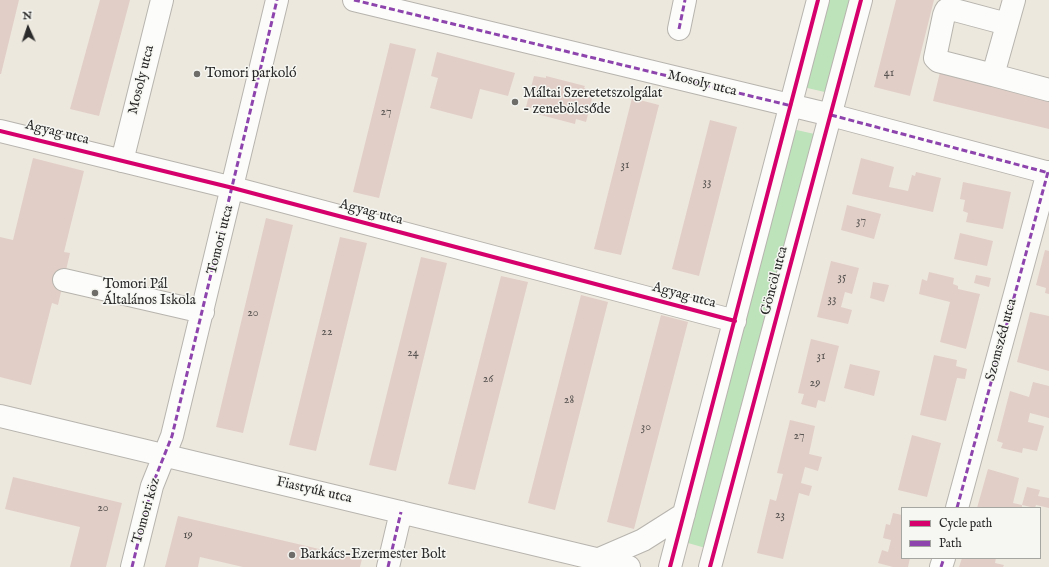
<!DOCTYPE html>
<html>
<head>
<meta charset="utf-8">
<style>
	body { margin:0 }
	#map { position:relative; width:1049px; height:567px; overflow:hidden; background:#ede8de; font-family:"IM FELL English",serif }
	canvas { display:block }
	.legend { position:absolute; left:901px; top:507px; width:140px; height:52px; box-sizing:border-box; background:#f6f6f2; border:1px solid #a5a5a2; margin:0; padding:5px 7px; list-style:none; font-size:12px; color:#2b2b2b }
	.legend li { display:flex; align-items:center; gap:8px; height:20px }
	.legend b { width:20px; border:1px solid #a5a5a2 }
	.north { position:absolute; left:8px; top:8px; width:40px; height:40px; -webkit-text-stroke:3px #f6f6f2; paint-order:stroke; rotate:357deg; font-size:11px; font-weight:700; line-height:16px; text-align:center; color:#2b2b2b }
	.north::after { content:''; display:block; margin:auto; width:14px; height:18px; background:#2b2b2b; clip-path:polygon(50% 0,100% 100%,50% 72%,0 100%) }
</style>
</head>
<body>
<div id="map">
<canvas width="1049" height="567"></canvas>
<ul class="legend">
<li><b style="height:5px;background:#d6006c"></b>Cycle path</li>
<li><b style="height:5px;background:#8e44ad"></b>Path</li>
</ul>
<div class="north">N</div>
</div>
<script>
const g = document.querySelector('canvas').getContext('2d');
g.lineJoin = 'round';
function fillPath(path, color) {
  g.fillStyle = color;
  g.fill(path, 'evenodd');
}
function poly(rows) {
  const path = new Path2D();
  for (const r of rows) {
    path.moveTo(r[0], r[1]);
    for (let i = 2; i < r.length; i += 2) path.lineTo(r[i], r[i + 1]);
  }
  return path;
}
function trace(path, color, width, dash) {
  g.strokeStyle = color;
  g.lineWidth = width;
  g.lineCap = dash ? 'butt' : 'round';
  g.setLineDash(dash || []);
  g.stroke(path);
}
function write(font, color, halo, rows, align = 'center') {
  g.font = font + ' "IM FELL English",serif';
  g.lineWidth = 3;
  g.setLineDash([]);
  g.textBaseline = 'middle';
  g.strokeStyle = halo;
  g.fillStyle = color;
  for (const [text, x, y, turn = 0] of rows) {
    g.save();
    g.translate(x, y);
    g.rotate((+turn || 0) * Math.PI / 180);
    g.textAlign = isNaN(turn) ? turn : align;
    if (halo) g.strokeText(text, 0, 0);
    g.fillText(text, 0, 0);
    g.restore();
  }
}
fillPath(poly([
	[824,0,853,0,829,93,803,87],
	[792,129,819,135,709,549,688,543,687,536]
]), '#bce3ba');
fillPath(poly([
	[0,0,19,0,1,74,0,74],
	[100,0,130,0,99,116,70,109],
	[896,0,934,0,910,96,874,87],
	[390,43,416,49,379,198,353,192],
	[437,52,515,73,508,96,480,89,472,119,430,108,438,78,431,76],
	[941,68,1049,94,1049,129,933,101],
	[534,76,546,78,546,76,585,86,584,88,594,91,586,122,576,119,575,124,537,114,539,110,526,107],
	[632,98,659,105,621,255,594,249],
	[710,120,737,127,699,276,672,269],
	[33,158,84,171,64,252,70,253,58,305,52,303,31,385,0,377,0,237,13,240],
	[861,158,894,167,889,187,908,191,912,175,915,176,916,172,941,178,933,212,852,194],
	[963,182,1011,192,1003,229,966,222,968,213,963,211,965,200,960,199],
	[847,205,881,214,874,239,841,230],
	[266,218,293,225,243,433,216,427],
	[960,233,993,241,987,266,954,259],
	[340,237,367,243,316,451,289,445],
	[1045,250,1049,251,1049,294,1045,293,1046,288,1036,285],
	[421,257,447,263,396,471,369,465],
	[831,261,859,268,852,294,845,292,841,307,852,310,848,324,817,317],
	[929,272,954,278,953,284,958,286,958,289,980,294,966,349,940,342,950,302,919,294,922,279,927,281],
	[976,275,991,278,989,287,974,283],
	[501,276,528,282,475,490,448,484],
	[873,282,889,285,884,302,870,298],
	[581,295,608,302,555,510,528,503],
	[1030,312,1049,316,1049,371,1017,362],
	[661,315,688,322,634,529,607,522],
	[811,339,839,346,825,402,818,400,816,408,801,404,804,394,798,393],
	[934,355,957,360,956,366,967,369,965,379,957,378,946,421,920,415],
	[850,364,880,371,874,396,844,388],
	[1033,382,1049,386,1049,418,1030,413,1028,422,1044,426,1037,451,1023,448,1022,453,1001,448,1003,443,997,441,1010,391,1029,397],
	[790,420,815,426,809,454,822,457,818,471,805,467,801,483,812,486,809,496,799,493,783,559,757,553,770,499,776,501,783,474,777,473],
	[912,435,941,443,927,497,898,490],
	[988,469,1019,478,1013,503,1022,505,1022,508,977,508],
	[13,477,122,503,106,567,70,567,80,527,5,509],
	[1027,487,1040,490,1038,496,1049,498,1049,508,1036,505,1035,508,1022,505],
	[893,513,902,515,902,558,910,558,908,567,893,567,878,563,882,550,888,552,891,540,883,538,886,524,890,525],
	[178,516,362,559,360,567,243,567,200,557,198,567,165,567],
	[962,558,996,558,995,563,1004,565,1003,567,959,567]
]), '#e1cec7');
const minor = poly([
	[354,0,831,115,1049,173],
	[1014,0,993,75,1049,90],
	[679,29,685,0],
	[993,75,938,61,935,58,944,15,946,10,951,9,1007,24],
	[0,131,233,188,735,321],
	[122,161,162,0],
	[64,280,203,312],
	[0,416,629,567],
	[957,508,1048,172],
	[599,559,643,540,684,514],
	[132,567,152,486,172,436,277,0],
	[388,567,401,512],
	[670,567,818,0],
	[710,567,861,0],
	[941,567,944,558]
]);
trace(minor, '#b7b4ae', 24);
trace(minor, '#fcfcfa', 22);
trace(poly([
	[354,0,792,106],
	[679,29,685,0],
	[831,115,1049,173],
	[957,508,1048,172],
	[132,567,152,486,172,436,277,0],
	[388,567,401,512],
	[941,567,944,558]
]), '#8e44ad', 3, [6, 3]);
trace(poly([
	[0,131,233,188,735,321],
	[670,567,818,0],
	[710,567,861,0]
]), '#d6006c', 4);
for (const [x, y, r, color] of [
	[197,74,4,"#6f6d6a"],
	[515,102,4,"#6f6d6a"],
	[95,293,4,"#6f6d6a"],
	[292,555,4,"#6f6d6a"]
]) {
  const dot = new Path2D();
  dot.arc(x, y, r, 0, 2 * Math.PI);
  g.fillStyle = color;
  g.fill(dot);
  trace(dot, '#f6f6f2', 1.5);
}
write('12px', '#585452', null, [
	["41",889,74],
	["27",386,113],
	["31",625,166],
	["33",707,183],
	["37",861,222],
	["35",842,278],
	["33",832,300],
	["20",253,314],
	["22",327,333],
	["24",413,354],
	["31",821,357],
	["26",488,380],
	["29",815,384],
	["28",569,401],
	["30",646,428],
	["27",799,437],
	["20",103,509],
	["23",780,516],
	["19",188,536]
]);
write('14px', '#2b2b2b', '#f6f6f2', [
	["Tomori parkoló",205,74],
	["Máltai Szeretetszolgálat",523,94],
	["- zenebölcsőde",523,110],
	["Tomori Pál",103,285],
	["Általános Iskola",103,301],
	["Barkács-Ezermester Bolt",300,555]
], 'left');
write('14px', '#2b2b2b', '#f6f6f2', [
	["Mosoly utca",142,80,-76],
	["Mosoly utca",702,84,14],
	["Agyag utca",57,133,14],
	["Agyag utca",371,213,15],
	["Tomori utca",221,240,-76],
	["Göncöl utca",775,281,-75],
	["Agyag utca",684,296,15],
	["Szomszéd utca",1002,340,-75],
	["Fiastyúk utca",314,491,13],
	["Tomori köz",147,511,-74]
]);
</script>
</body>
</html>
